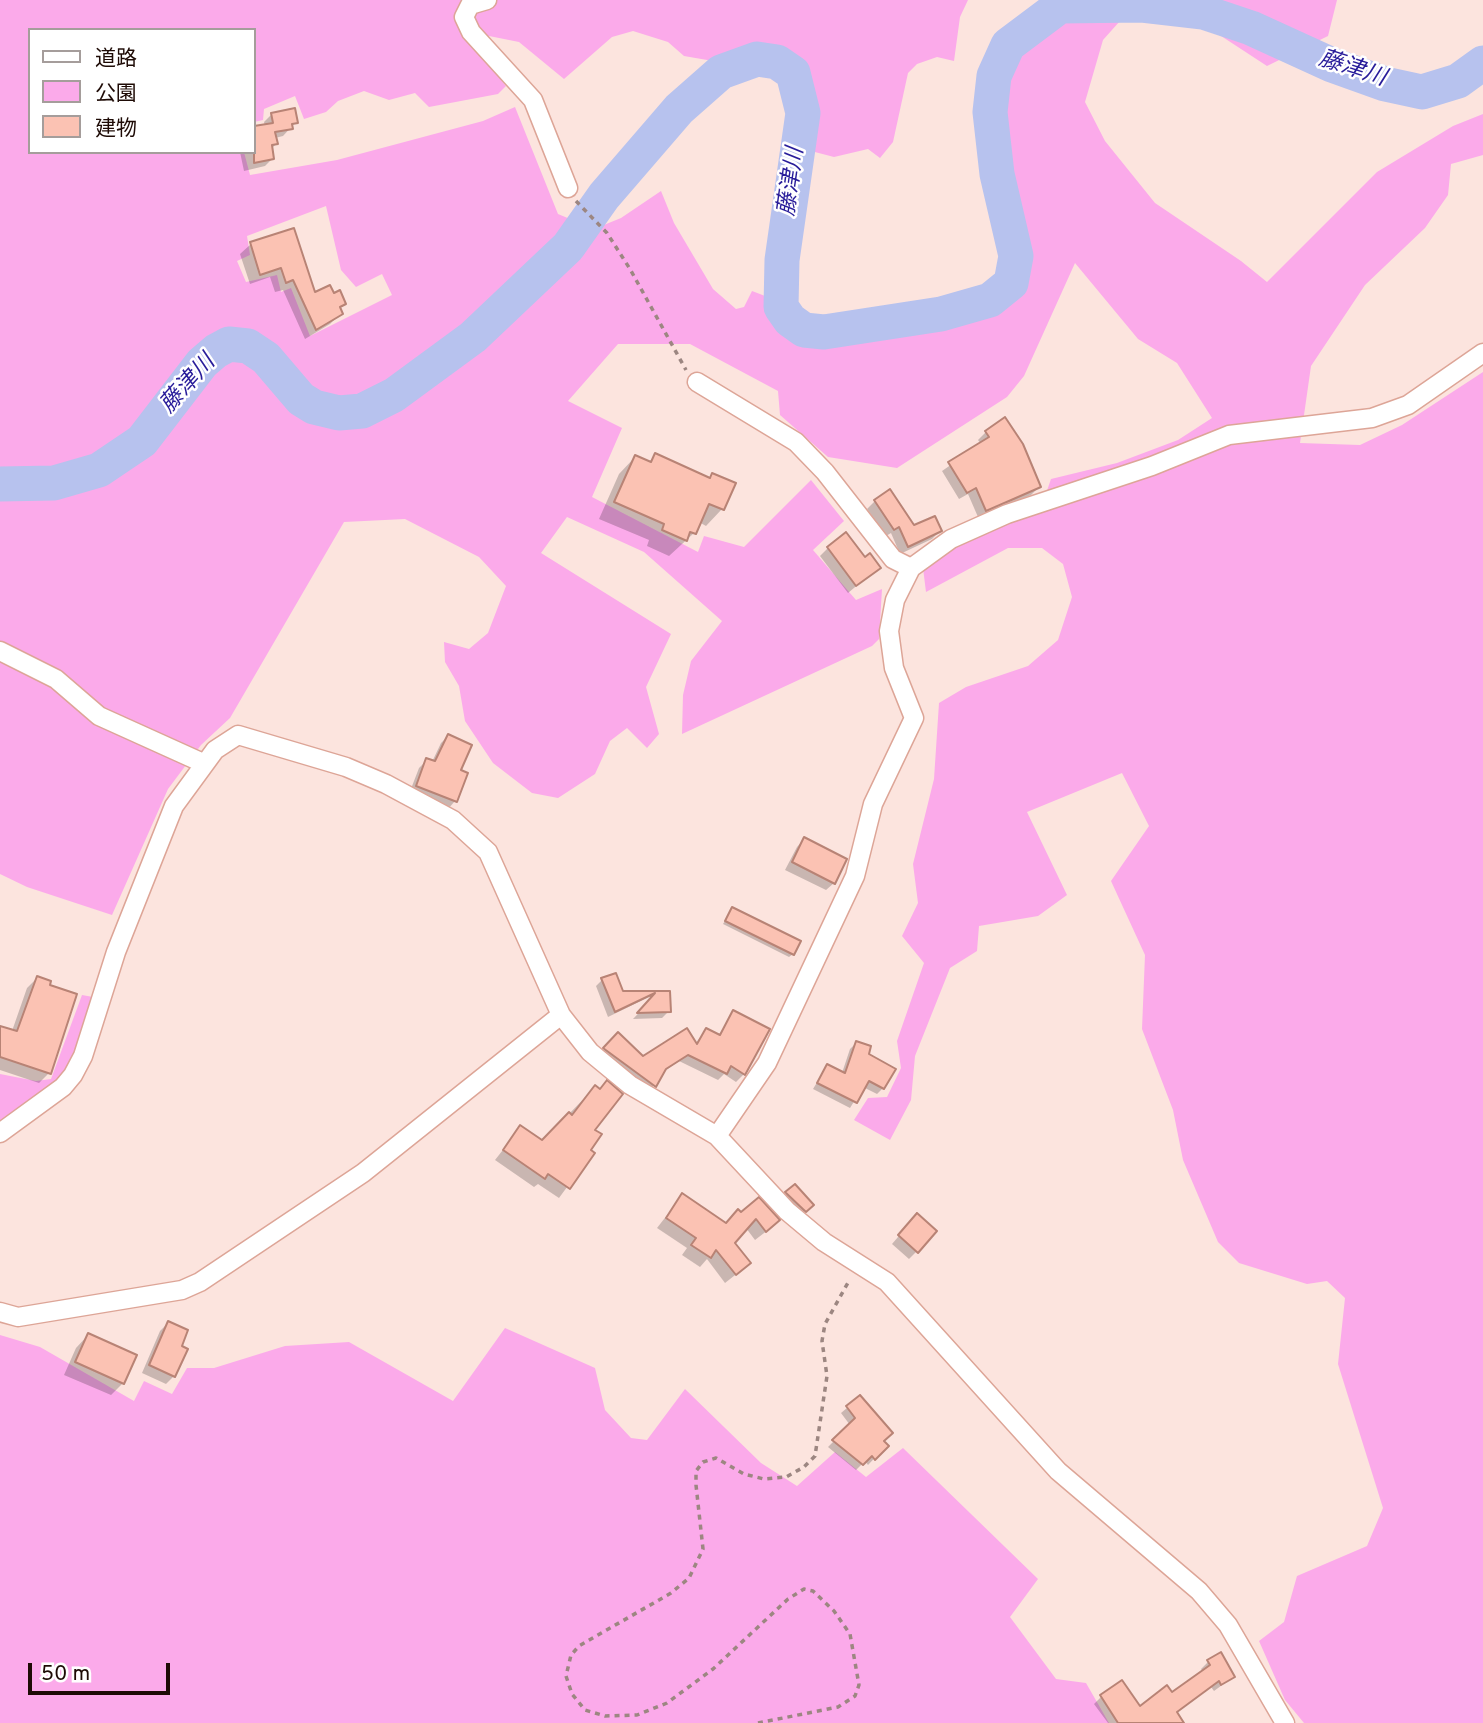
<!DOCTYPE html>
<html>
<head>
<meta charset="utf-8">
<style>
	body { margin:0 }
	#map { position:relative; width:1483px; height:1723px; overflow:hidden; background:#fce4de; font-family:Overpass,"Noto Sans JP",sans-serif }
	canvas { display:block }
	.legend { position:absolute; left:28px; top:28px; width:228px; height:126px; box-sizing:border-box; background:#fff; border:2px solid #a59d9b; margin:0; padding:9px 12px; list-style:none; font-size:21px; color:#1e0b06 }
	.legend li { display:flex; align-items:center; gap:14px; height:35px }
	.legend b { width:35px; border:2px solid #a59d9b }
	.scale { position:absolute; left:28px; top:1663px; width:142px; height:32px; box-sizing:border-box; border:4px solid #1e0b06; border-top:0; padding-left:9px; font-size:21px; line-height:24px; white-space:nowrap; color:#1e0b06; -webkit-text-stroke:5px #fff; paint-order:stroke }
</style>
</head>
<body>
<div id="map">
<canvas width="1483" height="1723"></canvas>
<ul class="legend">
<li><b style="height:9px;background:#fff"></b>道路</li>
<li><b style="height:19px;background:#fbaaea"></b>公園</li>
<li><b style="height:19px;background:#fbc2b3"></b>建物</li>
</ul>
<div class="scale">50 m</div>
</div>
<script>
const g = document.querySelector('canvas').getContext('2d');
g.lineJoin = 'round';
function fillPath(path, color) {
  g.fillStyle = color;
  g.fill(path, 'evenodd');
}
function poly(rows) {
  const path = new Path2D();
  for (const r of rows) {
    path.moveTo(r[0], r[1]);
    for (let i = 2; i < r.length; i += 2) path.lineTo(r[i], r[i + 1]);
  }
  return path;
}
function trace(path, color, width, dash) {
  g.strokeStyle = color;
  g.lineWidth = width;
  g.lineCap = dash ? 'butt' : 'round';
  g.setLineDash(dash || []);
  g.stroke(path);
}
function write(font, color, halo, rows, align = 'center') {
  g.font = font + ' Overpass,"Noto Sans JP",sans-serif';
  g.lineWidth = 5;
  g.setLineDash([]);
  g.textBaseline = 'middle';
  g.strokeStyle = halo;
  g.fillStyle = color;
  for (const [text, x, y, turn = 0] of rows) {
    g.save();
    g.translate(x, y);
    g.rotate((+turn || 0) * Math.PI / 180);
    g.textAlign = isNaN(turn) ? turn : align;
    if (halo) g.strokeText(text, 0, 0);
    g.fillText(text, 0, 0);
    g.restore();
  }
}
fillPath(poly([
	[0,0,968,0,960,17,954,61,937,57,917,64,908,73,893,142,880,158,868,149,834,157,811,151,790,140,789,104,779,80,765,70,684,56,668,42,633,31,612,37,564,79,519,42,489,36,475,48,506,86,498,94,429,107,415,93,389,100,364,91,338,101,326,112,304,119,295,96,264,109,263,120,254,122,254,30,30,30,30,152,244,152,250,175,337,160,483,121,515,107,558,214,594,229,621,218,661,191,674,223,713,289,736,309,744,307,752,291,773,299,780,321,803,336,840,337,981,310,1013,288,1022,267,996,119,1000,81,1010,51,1036,27,1063,11,1056,0,1150,0,1128,12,1103,40,1085,102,1105,141,1155,203,1241,261,1267,282,1377,172,1453,126,1483,114,1483,155,1451,164,1448,195,1425,228,1365,285,1311,366,1300,443,1360,445,1402,425,1483,372,1483,1723,1304,1723,1285,1700,1259,1641,1284,1622,1297,1576,1367,1546,1383,1508,1338,1364,1345,1298,1327,1281,1307,1284,1239,1263,1218,1242,1183,1160,1173,1110,1142,1029,1145,955,1111,881,1149,826,1122,773,1027,812,1067,895,1038,916,979,926,977,951,950,968,915,1056,911,1100,890,1140,854,1120,868,1098,887,1097,901,1068,897,1041,924,963,902,936,918,903,913,864,934,779,939,703,966,687,1028,666,1058,640,1072,597,1063,564,1042,548,1008,548,926,592,923,568,956,543,1040,511,1051,479,1117,463,1178,440,1212,418,1177,363,1138,339,1075,263,1024,376,1007,397,897,468,828,457,780,415,778,391,690,344,618,344,568,401,622,428,592,497,698,552,704,536,744,547,811,480,844,521,813,550,856,600,882,589,879,639,872,646,682,734,683,695,691,661,722,621,644,552,567,517,541,553,671,634,646,687,659,734,647,748,627,728,610,741,595,774,558,798,532,793,493,763,465,721,459,686,445,662,444,642,469,649,488,633,506,586,479,557,405,519,344,522,230,718,201,745,168,789,112,915,27,887,0,874],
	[326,206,341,270,356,287,382,274,392,295,310,336,291,288,281,292,277,275,246,282,237,261,250,255,247,236],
	[1194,0,1337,0,1328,36,1267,66,1215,32],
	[82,995,93,997,81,1043,57,1086,0,1127,0,1074,36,1081,51,1079],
	[505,1328,595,1368,605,1410,631,1438,647,1440,685,1389,761,1463,797,1486,835,1452,866,1477,903,1448,1038,1579,1010,1617,1056,1679,1086,1683,1109,1723,0,1723,0,1335,40,1347,134,1401,144,1381,172,1394,187,1368,214,1368,285,1346,349,1342,453,1401]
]), '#fbaaea');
fillPath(poly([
	[272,114,296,122,283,136,275,138,276,144,271,149,273,158,265,166,244,171,240,152,254,152,254,128,265,126,264,122],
	[293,230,313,295,333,295,344,303,339,309,341,313,330,324,305,339,283,290,275,292,270,277,250,284,240,254,251,244],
	[986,432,1039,487,1031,495,978,517,968,494,959,499,942,471,981,444,978,440],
	[656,455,708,479,712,475,722,509,706,526,699,522,694,533,669,556,647,546,649,540,599,519,619,474,635,457,648,463],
	[875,501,914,527,940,531,932,539,900,554,891,533,886,536,867,509],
	[828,548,865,559,879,567,848,593,820,556],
	[448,736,458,771,455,801,448,809,409,794,419,768,427,760,432,762,441,743],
	[804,839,834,883,826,890,785,870,797,847],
	[732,909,793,954,789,957,723,924],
	[37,978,49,1073,39,1083,0,1070,0,1027,12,1031,27,988],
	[602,980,622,993,669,992,669,1011,662,1018,633,1019,654,997,649,997,608,1017,596,986],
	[734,1012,744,1074,736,1082,724,1074,718,1080,679,1061,662,1073,647,1094,597,1056,618,1035,643,1059,695,1044,706,1030,718,1036],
	[856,1043,866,1055,883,1088,877,1094,863,1087,850,1108,813,1089,827,1066,842,1073,850,1049],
	[595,1087,589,1151,592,1153,559,1198,538,1184,534,1187,495,1160,521,1127,542,1142],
	[795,1186,811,1205,797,1218,779,1201],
	[682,1196,725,1225,759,1200,768,1230,755,1240,746,1228,733,1243,739,1272,725,1283,707,1259,700,1267,682,1255,687,1248,657,1228],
	[910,1223,917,1251,909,1259,892,1244],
	[168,1323,179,1347,174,1376,166,1384,142,1373,160,1331],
	[88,1335,123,1383,111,1395,64,1375,76,1348],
	[860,1397,886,1446,868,1465,865,1461,856,1470,828,1447,850,1425,841,1413],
	[1221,1654,1233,1677,1214,1691,1211,1687,1175,1713,1182,1723,1108,1723,1094,1704,1101,1697,1139,1708,1172,1695,1203,1672,1201,1669,1208,1662]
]), '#0003');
trace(poly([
	[0,484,54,483,99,470,142,441,202,363,216,351,229,344,248,346,266,358,301,399,314,407,339,413,362,411,394,395,473,337,568,247,604,196,679,109,721,72,757,59,777,62,793,73,803,113,782,260,781,307,790,320,804,330,824,332,941,314,990,300,1011,283,1016,256,997,174,990,112,994,76,1008,45,1060,6,1142,5,1203,12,1251,28,1332,65,1385,84,1422,92,1458,81,1483,63]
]), '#b7c2ee', 35);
const building = poly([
	[295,108,298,123,292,124,293,129,275,132,278,144,272,145,274,159,254,163,254,126,273,123,271,113,295,108],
	[294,228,315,292,330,285,334,293,340,290,346,304,340,307,343,314,316,330,293,280,286,283,281,268,260,275,250,242,294,228],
	[1005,417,1023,444,1041,487,986,511,976,488,967,493,948,462,989,437,985,431,1005,417],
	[655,453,710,478,712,473,736,483,724,510,709,504,696,534,690,532,687,541,662,530,664,524,614,502,635,455,651,462,655,453],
	[890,489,914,525,935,516,942,531,908,547,899,527,894,530,874,500,890,489],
	[846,532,865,557,870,553,881,568,856,586,827,547,846,532],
	[448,734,472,745,461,770,468,773,457,802,416,786,426,758,435,761,448,734],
	[804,837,847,859,835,884,792,862,804,837],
	[732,907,801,941,794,955,725,921,732,907],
	[616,973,623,991,670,991,671,1012,637,1013,655,993,615,1012,601,978,616,973],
	[37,976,51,981,50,985,77,994,51,1074,0,1057,0,1026,17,1031,37,976],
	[733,1010,770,1029,745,1075,731,1066,727,1074,688,1055,666,1069,656,1087,603,1048,618,1032,643,1056,687,1028,697,1044,706,1028,720,1035,733,1010],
	[856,1041,871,1046,869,1054,896,1069,884,1089,869,1081,857,1103,817,1083,827,1064,845,1073,856,1041],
	[607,1080,623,1094,595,1130,602,1134,591,1150,595,1153,570,1189,548,1174,545,1179,503,1150,520,1125,542,1140,569,1112,572,1115,595,1085,600,1089,607,1080],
	[795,1184,814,1205,806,1212,785,1192,795,1184],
	[682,1193,726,1223,738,1209,741,1212,759,1197,780,1220,766,1232,756,1219,735,1243,751,1263,736,1275,716,1250,711,1258,691,1245,696,1238,666,1218,682,1193],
	[917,1213,937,1231,918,1253,898,1235,917,1213],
	[168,1321,188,1330,182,1346,188,1349,175,1377,149,1365,168,1321],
	[88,1333,137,1355,124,1384,75,1362,88,1333],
	[860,1395,893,1433,884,1441,889,1446,875,1460,872,1456,863,1465,832,1440,855,1418,846,1406,860,1395],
	[1221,1652,1235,1677,1221,1685,1219,1681,1177,1712,1184,1723,1118,1723,1100,1695,1122,1680,1140,1706,1167,1685,1172,1692,1210,1665,1207,1660,1221,1652]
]);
fillPath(building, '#fbc2b3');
trace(building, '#b88375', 2);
const minor = poly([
	[487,0,470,5,464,17,471,32,533,100,568,188],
	[697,382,796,442,825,472,893,559,911,568],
	[0,651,56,679,99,716,203,763],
	[0,1133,63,1087,73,1075,83,1056,116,952,174,806,215,750,238,735,346,767,386,784,453,820,488,852,561,1015,590,1052,630,1085,717,1136,787,1211,824,1242,887,1282,1058,1471,1199,1591,1228,1625,1285,1723],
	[717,1136,767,1063,855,876,873,804,914,718,894,668,889,631,895,600,911,568,951,539,1007,514,1152,466,1229,435,1372,418,1408,405,1483,353],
	[0,1312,18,1317,182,1290,200,1282,363,1173,561,1015]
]);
trace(minor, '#dda597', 21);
trace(poly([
	[576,201,607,233,630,269,686,370],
	[758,1723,838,1707,855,1696,859,1685,850,1634,834,1611,813,1591,804,1589,788,1599,713,1669,667,1703,637,1715,605,1716,585,1710,572,1694,566,1676,571,1655,579,1646,671,1593,689,1578,703,1549,696,1485,696,1471,703,1462,716,1458,744,1474,764,1479,786,1477,804,1467,815,1456,827,1376,822,1341,825,1324,850,1279]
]), '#9c8681', 3.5, [5, 5]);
trace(minor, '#fff', 18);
write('italic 23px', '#281c9a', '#fff', [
	["藤津川",1352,70,18],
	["藤津川",793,182,-82],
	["藤津川",189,385,-48]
]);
</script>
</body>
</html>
